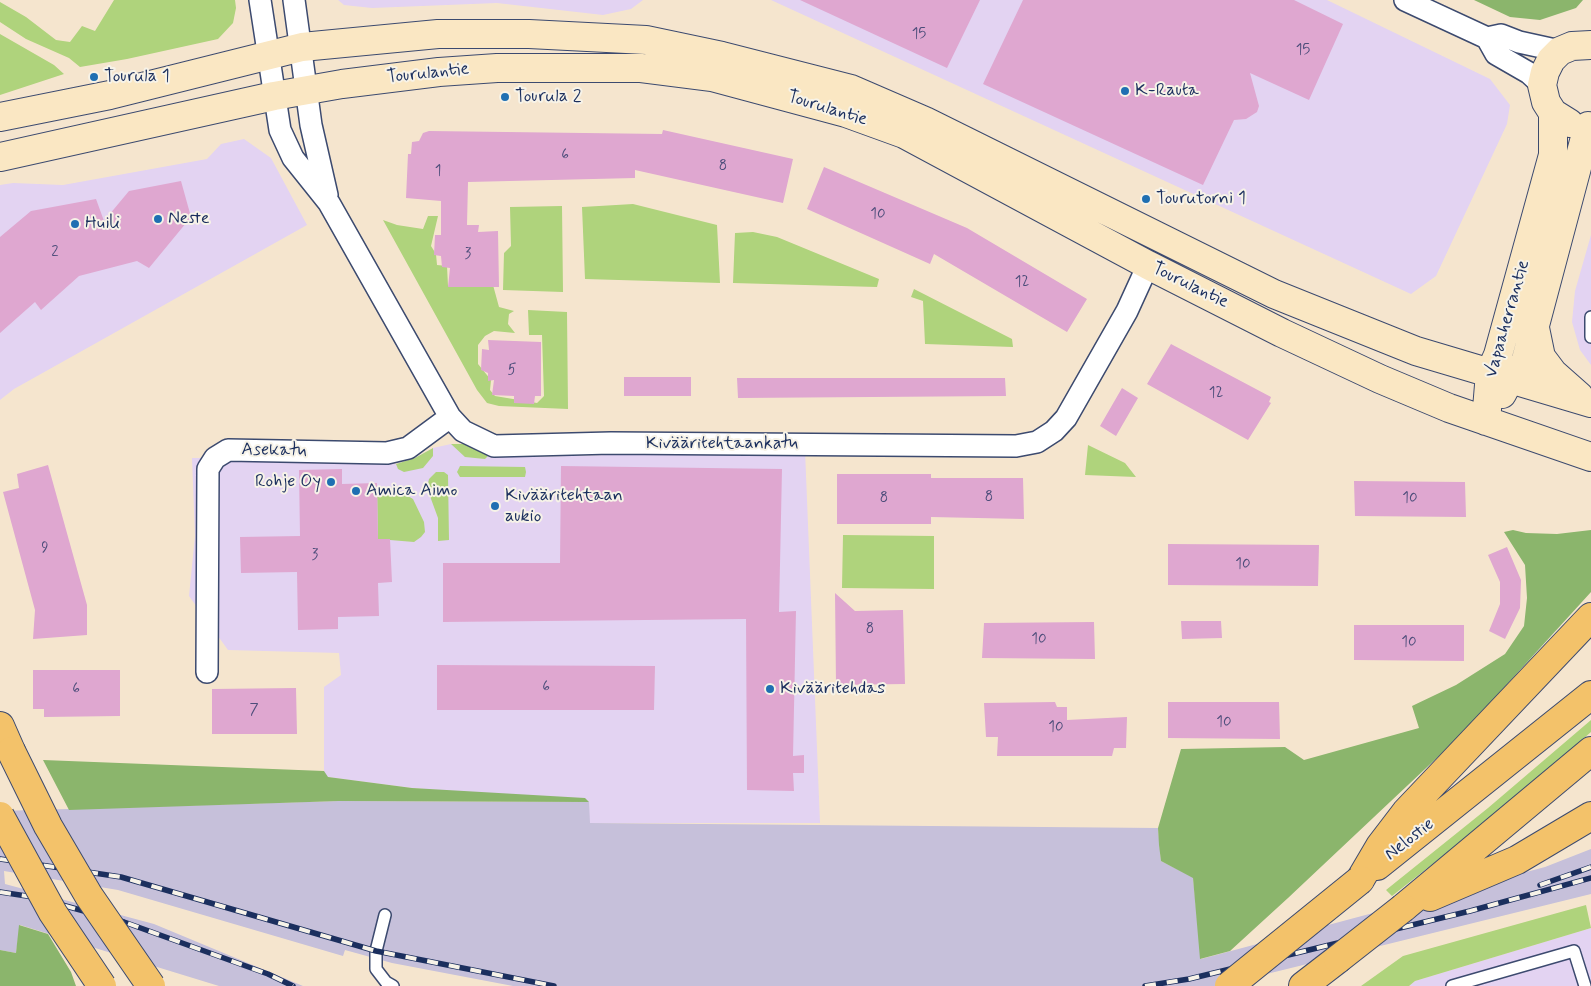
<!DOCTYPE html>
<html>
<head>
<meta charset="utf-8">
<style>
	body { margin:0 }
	canvas { display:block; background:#f5e5ce }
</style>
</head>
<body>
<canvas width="1591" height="986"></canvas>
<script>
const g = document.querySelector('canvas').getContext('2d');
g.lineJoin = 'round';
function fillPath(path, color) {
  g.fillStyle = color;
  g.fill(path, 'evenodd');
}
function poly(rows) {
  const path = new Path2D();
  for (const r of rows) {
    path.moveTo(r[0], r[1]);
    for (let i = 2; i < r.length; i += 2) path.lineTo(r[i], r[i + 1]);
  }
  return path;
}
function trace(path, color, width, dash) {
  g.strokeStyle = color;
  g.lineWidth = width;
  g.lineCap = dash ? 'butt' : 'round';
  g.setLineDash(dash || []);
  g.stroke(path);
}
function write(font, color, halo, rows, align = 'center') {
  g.font = font + ' Mynerve,sans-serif';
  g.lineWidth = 4;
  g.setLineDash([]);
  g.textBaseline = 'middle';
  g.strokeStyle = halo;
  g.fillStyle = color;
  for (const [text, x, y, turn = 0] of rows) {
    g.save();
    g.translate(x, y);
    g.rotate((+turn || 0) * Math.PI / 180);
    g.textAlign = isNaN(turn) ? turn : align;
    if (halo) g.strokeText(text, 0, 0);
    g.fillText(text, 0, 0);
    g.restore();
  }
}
fillPath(poly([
	[338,0,643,0,631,9,603,15,497,3,372,8,344,5],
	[771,0,1327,0,1490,79,1510,105,1507,124,1436,276,1411,294],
	[244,139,271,158,307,225,14,389,0,400,0,185,13,183,63,185,207,159,221,144],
	[1591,235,1591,365,1580,350,1572,322,1575,291],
	[451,444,465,444,489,455,529,457,805,450,820,823,589,823,589,802,412,788,327,777,324,771,324,687,341,675,339,653,228,650,189,596,195,536,192,458,299,457,396,464,415,458,433,448],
	[1591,928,1591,986,1409,986,1415,981]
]), '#e3d3f2');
fillPath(poly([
	[339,801,589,802,590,823,1158,828,1161,861,1193,877,1201,959,1545,867,1591,849,1591,894,1218,986,513,986,392,963,345,950,343,956,118,890,4,871,5,884,154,924,303,986,219,986,20,925,16,953,0,950,0,811]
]), '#c6c0da');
fillPath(poly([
	[114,0,235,0,236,8,233,23,218,39,127,59,80,67,69,58,26,39,0,22,0,2,26,17,56,40,70,42,82,26,95,31],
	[0,34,54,65,64,74,0,95],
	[633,204,717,225,720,283,585,279,582,207],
	[562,206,563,292,503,290,504,253,511,246,510,207],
	[428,216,438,216,431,246,436,254,437,265,447,266,448,286,493,285,499,307,514,311,509,314,508,324,515,333,494,331,485,336,478,345,478,364,491,380,490,390,495,396,537,403,544,396,542,335,529,335,528,310,567,312,568,409,499,406,487,403,477,390,383,220,397,225,423,229],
	[753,232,777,237,879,279,877,287,733,283,735,233],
	[914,289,1012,339,1013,347,925,344,923,301,911,297],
	[451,444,465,444,489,455,485,459,465,457],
	[1088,445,1125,463,1136,477,1085,475],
	[433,448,433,456,423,468,404,472,398,469,396,464,415,458],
	[460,466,525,467,526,472,525,477,460,477,457,472],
	[436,472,444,472,448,475,449,540,438,541,438,518,427,488,429,479],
	[377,488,396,489,413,499,424,522,425,532,421,537,414,542,378,539],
	[843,535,934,536,934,589,842,588],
	[1591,720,1591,732,1496,814,1392,896,1386,890,1488,808],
	[1586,905,1591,928,1415,981,1409,986,1361,986,1403,956]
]), '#afd37c');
fillPath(poly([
	[1474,0,1583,0,1576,8,1540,20,1510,17],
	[1513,530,1526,533,1557,534,1591,530,1591,592,1459,737,1288,898,1230,951,1200,959,1193,878,1161,861,1159,845,1158,828,1181,749,1285,747,1304,760,1419,728,1412,706,1456,685,1505,654,1524,626,1527,598,1525,565,1504,532],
	[43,760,324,771,328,777,412,788,585,798,589,802,339,801,69,810],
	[19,925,48,934,71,972,76,986,0,986,0,950,16,953]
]), '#8bb56c');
fillPath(poly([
	[800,0,980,0,947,68],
	[1023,0,1294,0,1343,24,1309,100,1250,73,1259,106,1257,112,1246,119,1234,120,1203,185,983,84],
	[663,130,793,159,783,203,635,170,635,178,468,182,467,225,479,225,478,232,498,231,499,287,448,287,450,268,442,267,441,256,434,255,435,235,441,235,441,201,406,198,408,154,411,154,412,142,419,141,423,133,429,131,662,134],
	[824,167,967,228,1087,299,1067,332,934,254,930,264,807,209],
	[181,181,191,217,149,268,137,261,79,276,41,310,35,302,0,333,0,237,31,211,96,199,104,221,129,191],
	[488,340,541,342,541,396,535,396,534,404,514,403,514,396,492,395,494,380,488,381,488,373,481,370,482,349,489,350],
	[1171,344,1271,397,1269,402,1271,403,1248,440,1147,384],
	[624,377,691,377,691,396,624,396],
	[737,378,1005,378,1006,396,738,398],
	[1122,388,1138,398,1116,436,1100,426],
	[48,465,87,605,87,635,33,639,35,610,3,492,19,488,17,474],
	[561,466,782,469,779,612,796,611,793,756,804,755,804,773,793,773,794,791,747,790,746,619,443,622,443,563,560,563],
	[342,469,342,484,377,483,378,539,390,539,392,582,378,583,379,616,338,617,338,629,298,630,297,572,241,573,240,537,300,536,299,470],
	[837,474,931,474,931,478,1023,478,1024,519,931,517,931,524,837,524],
	[1354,481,1465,482,1466,517,1355,516],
	[1168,544,1319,545,1318,586,1168,585],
	[1507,547,1521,580,1520,608,1505,639,1489,631,1500,604,1500,582,1488,555],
	[835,593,855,611,903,610,905,684,836,685],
	[1181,621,1221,621,1222,638,1182,639],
	[1094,622,1095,659,982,658,984,623],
	[1354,625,1464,625,1464,661,1354,660],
	[437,665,655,666,654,710,437,710],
	[33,670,120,670,120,716,44,717,44,709,33,709],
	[296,688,297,734,212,734,212,689],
	[1055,702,1057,707,1067,707,1067,720,1127,717,1126,748,1114,748,1112,756,997,756,998,737,986,737,984,703],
	[1168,702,1279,702,1280,739,1168,738]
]), '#dfa7d0');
const lane = poly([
	[1591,317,1591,337],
	[385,915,376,951,376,969,386,982,393,986],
	[1452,986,1574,951,1585,986]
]);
const street = poly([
	[260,0,280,130,293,158,329,203,450,417,463,431,494,446,611,443,1016,446,1037,442,1054,431,1066,418,1127,311,1148,265],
	[294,0,311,125,327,195],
	[1405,0,1487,38,1496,54,1529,73,1542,85],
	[1487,38,1501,35,1519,42,1560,51],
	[207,672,208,469,215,458,228,450,387,453,408,448,450,417]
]);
const secondary = poly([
	[0,117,110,95,302,47,438,34,529,34,646,40,722,56,851,89,925,121,1274,294,1416,351,1591,403],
	[1569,123,1553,113,1546,102,1542,85,1545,72,1551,60,1560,51,1572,46,1591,45],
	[0,157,274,96,342,84,439,72,497,68,641,68,712,77,846,113,904,134,1148,265,1282,333,1380,379,1449,408,1591,457],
	[1535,328,1541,357,1553,373,1579,396],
	[1502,394,1510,379,1525,363,1588,126],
	[1486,421,1490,373,1498,355,1553,155,1553,113]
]);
const highway = poly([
	[0,726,11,751],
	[1377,866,1591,695],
	[1360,880,1380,846,1406,812,1591,617],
	[1430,897,1517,860,1591,816],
	[1403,908,1591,751],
	[1303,986,1338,959]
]);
trace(lane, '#3c4a6f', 14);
trace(street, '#3c4a6f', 24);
trace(secondary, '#3c4a6f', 30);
trace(highway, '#3c4a6f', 30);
trace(lane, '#fff', 11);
trace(street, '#fff', 21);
trace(secondary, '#fae7c3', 28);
trace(highway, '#f3c26a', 28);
const rail = poly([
	[0,859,121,877,376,951,554,986],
	[1540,885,1591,867],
	[0,892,33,897,124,922,268,974,293,986],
	[1145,986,1189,979,1470,911,1591,878]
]);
trace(rail, '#1b2f5e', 5.5);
trace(rail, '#f7f3e8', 4, [11]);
const highwayBridge = poly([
	[11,751,48,826,89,896,151,986],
	[0,816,53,913,102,986],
	[1338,959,1403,908],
	[1229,986,1360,880]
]);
trace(highwayBridge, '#3c4a6f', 30, []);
trace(highwayBridge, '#f3c26a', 28);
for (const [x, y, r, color] of [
	[94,77,5,"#1f6fb2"],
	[1125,91,5,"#1f6fb2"],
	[505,97,5,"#1f6fb2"],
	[1146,199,5,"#1f6fb2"],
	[158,219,5,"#1f6fb2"],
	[75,224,5,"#1f6fb2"],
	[331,482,5,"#1f6fb2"],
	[356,491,5,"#1f6fb2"],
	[495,506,5,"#1f6fb2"],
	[770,689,5,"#1f6fb2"]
]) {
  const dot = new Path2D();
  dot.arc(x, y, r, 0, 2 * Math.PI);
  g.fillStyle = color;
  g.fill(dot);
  trace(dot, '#f7f3e8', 2);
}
write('15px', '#4c4d7a', null, [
	["15",919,35],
	["15",1303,51],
	["6",565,156],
	["8",723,167],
	["1",438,172],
	["10",878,215],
	["2",55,253],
	["3",468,255],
	["12",1022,283],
	["5",512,371],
	["12",1216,394],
	["8",989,498],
	["8",884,499],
	["10",1410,499],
	["9",45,549],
	["3",315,556],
	["10",1243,565],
	["8",870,630],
	["10",1039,640],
	["10",1409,643],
	["6",546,688],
	["6",76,690],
	["7",254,711],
	["10",1224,723],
	["10",1056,728]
]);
write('18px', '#1b2f5e', '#f7f3e8', [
	["Tourulantie",428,74,-6],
	["Tourulantie",827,109,17],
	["Tourulantie",1190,286,26],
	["Vapaaherrantie",1508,319,-74],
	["Kivääritehtaankatu",722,444],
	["Asekatu",274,451,1],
	["Nelostie",1410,840,-38]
]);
write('18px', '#1b2f5e', '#f7f3e8', [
	["Tourula 1",104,77],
	["K-Rauta",1135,91],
	["Tourula 2",515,97],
	["Tourutorni 1",1156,199],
	["Neste",168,219],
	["Huili",85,224],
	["Rohje Oy",321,482,"right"],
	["Amica Aimo",366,491],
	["Kivääritehtaan",505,496],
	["aukio",505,517],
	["Kivääritehdas",780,689]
], 'left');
</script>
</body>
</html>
